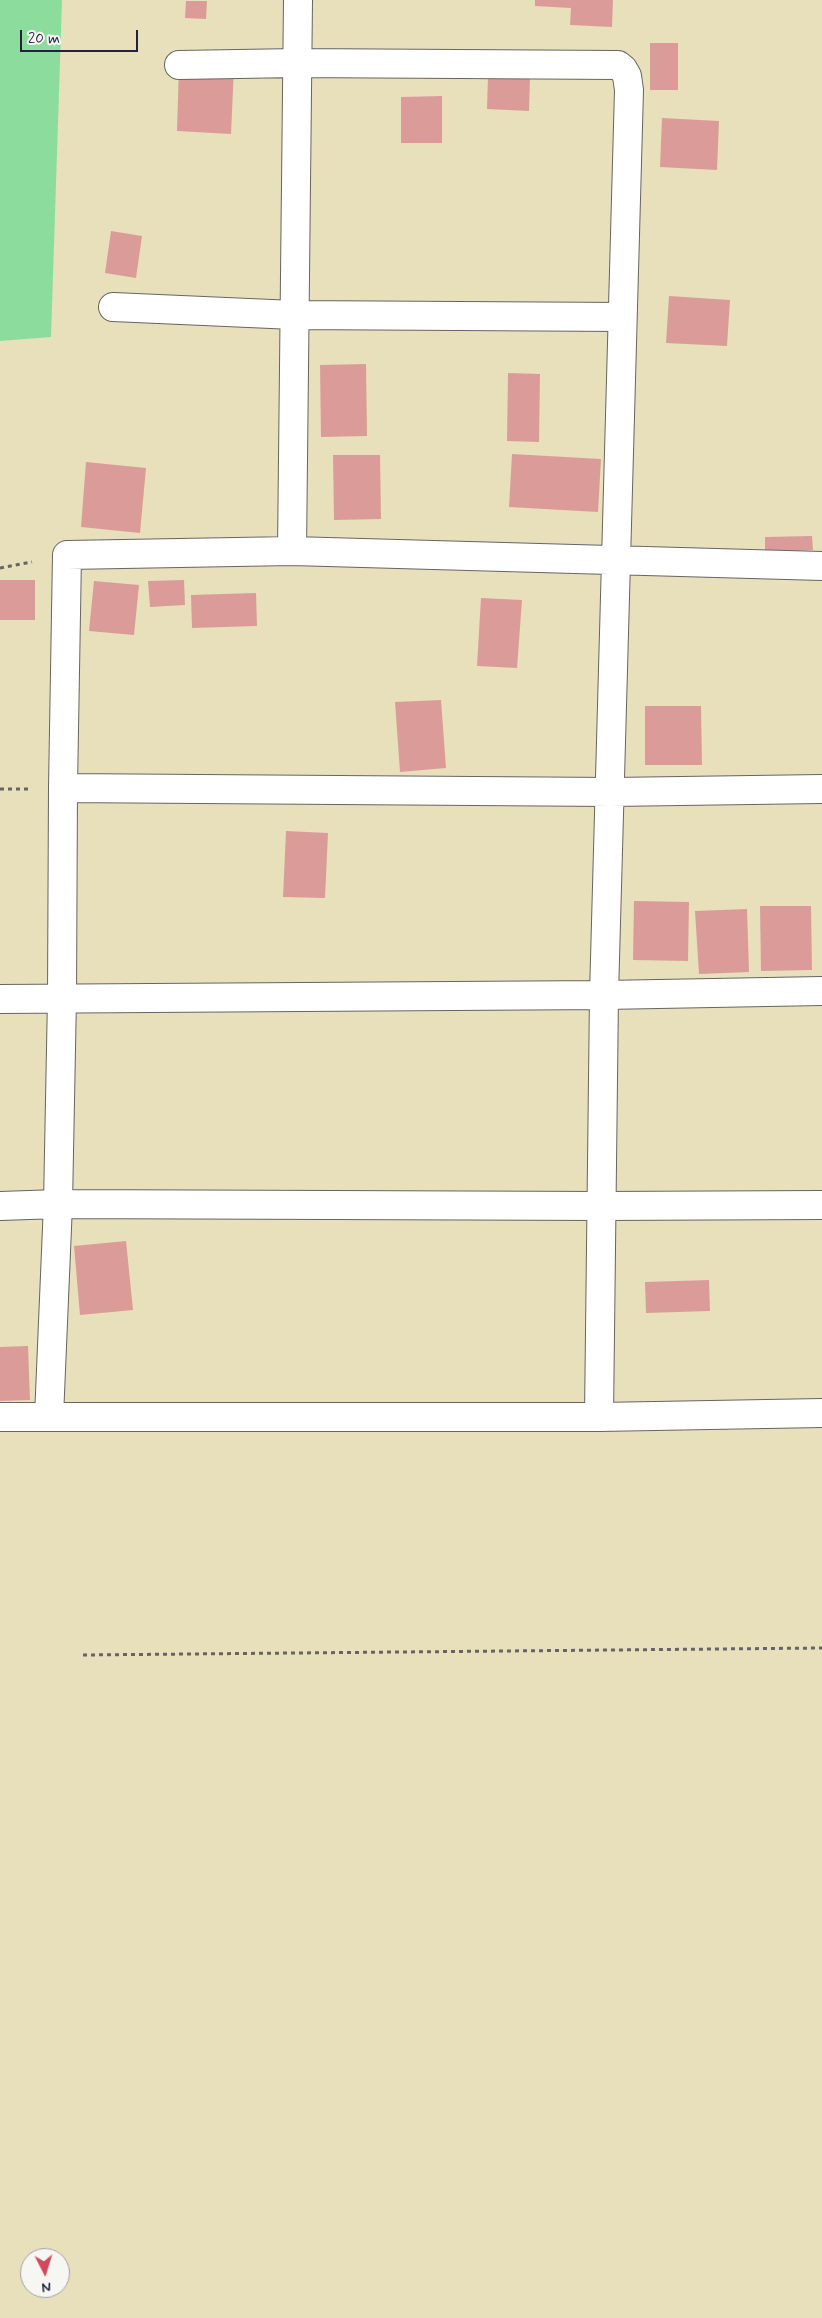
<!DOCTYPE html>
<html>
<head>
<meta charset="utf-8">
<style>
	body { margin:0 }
	#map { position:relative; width:822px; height:2318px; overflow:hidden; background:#e7e0ba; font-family:Mynerve,sans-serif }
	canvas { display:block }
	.north { position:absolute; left:20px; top:2248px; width:50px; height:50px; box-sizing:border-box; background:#f6f6f2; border:1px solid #a1a1a9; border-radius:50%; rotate:175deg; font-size:14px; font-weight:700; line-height:20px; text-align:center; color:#22223b }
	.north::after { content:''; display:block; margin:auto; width:18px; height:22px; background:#d1495b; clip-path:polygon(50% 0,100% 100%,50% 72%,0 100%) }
	.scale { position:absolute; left:20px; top:30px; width:118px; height:22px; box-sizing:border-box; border:2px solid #22223b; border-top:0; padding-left:6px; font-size:15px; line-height:18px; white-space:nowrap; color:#22223b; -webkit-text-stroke:4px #f6f6f2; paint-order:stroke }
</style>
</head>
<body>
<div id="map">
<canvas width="822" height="2318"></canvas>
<div class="north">N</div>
<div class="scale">20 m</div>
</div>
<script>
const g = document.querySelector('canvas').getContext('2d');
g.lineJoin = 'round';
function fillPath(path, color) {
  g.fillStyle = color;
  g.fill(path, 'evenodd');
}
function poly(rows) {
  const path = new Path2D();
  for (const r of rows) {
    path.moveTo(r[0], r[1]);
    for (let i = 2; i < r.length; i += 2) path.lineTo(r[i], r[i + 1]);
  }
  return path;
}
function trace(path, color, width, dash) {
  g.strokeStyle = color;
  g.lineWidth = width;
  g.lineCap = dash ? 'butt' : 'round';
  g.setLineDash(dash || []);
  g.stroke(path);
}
fillPath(poly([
	[0,0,62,0,51,337,0,341]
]), '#8cdd9d');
fillPath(poly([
	[535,0,613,0,612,27,570,25,571,8,535,6],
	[186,1,207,1,206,19,185,18],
	[650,43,678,43,678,90,650,90],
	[179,65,234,67,231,134,177,131],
	[488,76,530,78,529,111,487,109],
	[442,96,442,143,401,143,401,97],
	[662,118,719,121,717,170,660,167],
	[111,231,142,236,136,278,105,273],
	[669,296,730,300,727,346,666,343],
	[366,364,367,436,321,437,320,365],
	[508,373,540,374,539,442,507,441],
	[512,454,601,459,598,512,509,507],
	[333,455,380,455,381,519,334,520],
	[86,462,146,468,140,533,81,527],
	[812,536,813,550,765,552,765,537],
	[0,580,35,580,35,620,0,620],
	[184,580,185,605,150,607,148,581],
	[94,581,139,585,134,635,89,631],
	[256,593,257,626,192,628,191,595],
	[481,598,522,600,517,668,477,666],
	[441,700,446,768,400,772,395,702],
	[645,706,701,706,702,765,645,765],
	[286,831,328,833,325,898,283,897],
	[634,901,689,902,688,961,633,960],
	[760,906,811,906,812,970,761,971],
	[747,909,749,972,699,974,695,911],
	[126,1241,133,1310,80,1315,74,1246],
	[709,1280,710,1311,646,1313,645,1282],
	[28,1346,30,1400,0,1401,0,1347]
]), '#db9c99');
const minor = poly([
	[179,65,297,63,618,65,623,69,627,76,629,90,604,995,599,1417],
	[113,307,294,315,622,317],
	[292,551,298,0],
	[63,788,611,792,822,789],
	[0,999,604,995,822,991],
	[0,1206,58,1204,602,1206,822,1205],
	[0,1417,599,1417,822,1413],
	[49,1417,58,1204,62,997,63,788,67,555,292,551,822,566]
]);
trace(minor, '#676467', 30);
trace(poly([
	[0,568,32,562],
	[0,789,29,789],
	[83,1655,822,1648]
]), '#676467', 3, [4, 4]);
trace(minor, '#fff', 28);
</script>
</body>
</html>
